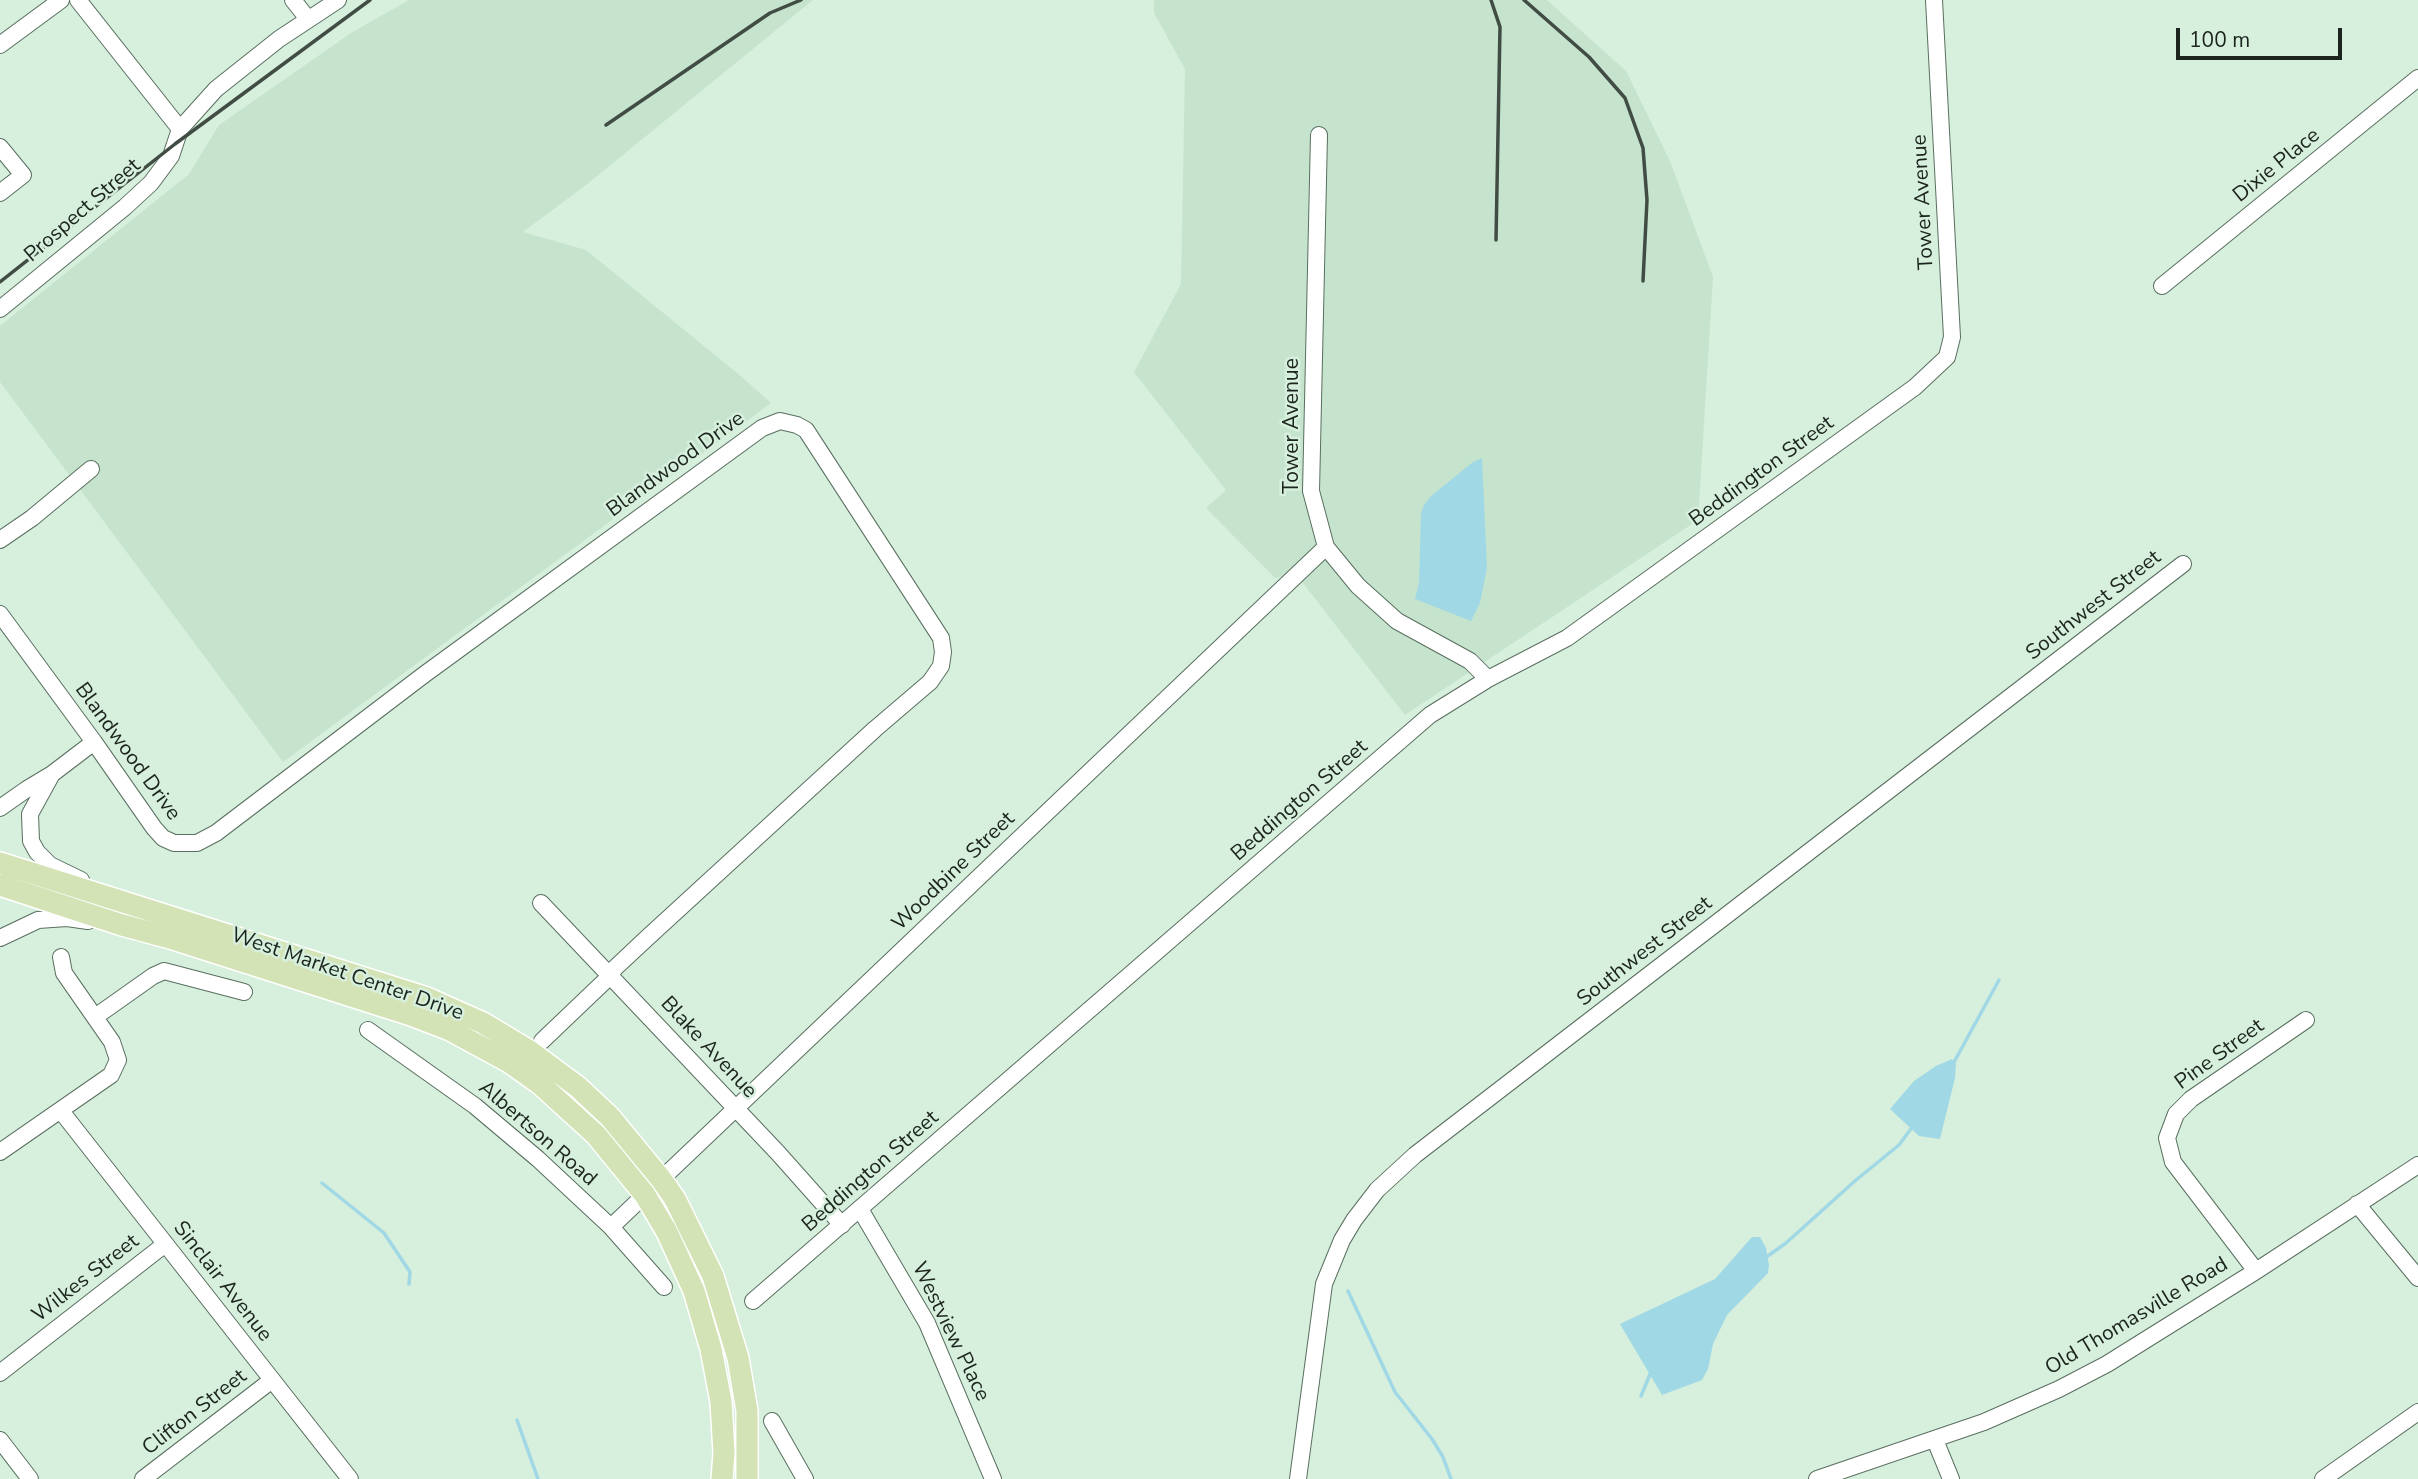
<!DOCTYPE html>
<html>
<head>
<meta charset="utf-8">
<style>
	body { margin:0 }
	#map { position:relative; width:2418px; height:1479px; overflow:hidden; background:#d7efdd; font-family:"Nunito Sans",sans-serif }
	canvas { display:block }
	.scale { position:absolute; left:2176px; top:28px; width:166px; height:32px; box-sizing:border-box; border:4px solid #1b241d; border-top:0; padding-left:9px; font-size:21px; line-height:24px; white-space:nowrap; color:#1b241d; -webkit-text-stroke:5px #d7efdd; paint-order:stroke }
</style>
</head>
<body>
<div id="map">
<canvas width="2418" height="1479"></canvas>
<div class="scale">100 m</div>
</div>
<script>
const g = document.querySelector('canvas').getContext('2d');
g.lineJoin = 'round';
function fillPath(path, color) {
  g.fillStyle = color;
  g.fill(path, 'evenodd');
}
function poly(rows) {
  const path = new Path2D();
  for (const r of rows) {
    path.moveTo(r[0], r[1]);
    for (let i = 2; i < r.length; i += 2) path.lineTo(r[i], r[i + 1]);
  }
  return path;
}
function trace(path, color, width, dash) {
  g.strokeStyle = color;
  g.lineWidth = width;
  g.lineCap = dash ? 'butt' : 'round';
  g.setLineDash(dash || []);
  g.stroke(path);
}
function write(font, color, halo, rows, align = 'center') {
  g.font = font + ' "Nunito Sans",sans-serif';
  g.lineWidth = 5;
  g.setLineDash([]);
  g.textBaseline = 'middle';
  g.strokeStyle = halo;
  g.fillStyle = color;
  for (const [text, x, y, turn = 0] of rows) {
    g.save();
    g.translate(x, y);
    g.rotate((+turn || 0) * Math.PI / 180);
    g.textAlign = isNaN(turn) ? turn : align;
    if (halo) g.strokeText(text, 0, 0);
    g.fillText(text, 0, 0);
    g.restore();
  }
}
fillPath(poly([
	[409,0,813,0,586,185,523,232,586,250,742,377,771,403,283,762,0,382,0,326,189,174,219,125,351,33],
	[1154,0,1547,0,1626,71,1670,161,1713,277,1698,520,1405,715,1296,574,1275,578,1206,508,1226,490,1134,372,1181,284,1185,69,1154,13]
]), '#c6e4cd');
fillPath(poly([
	[1482,458,1487,568,1480,603,1471,621,1415,599,1419,583,1421,513,1424,505,1430,497,1473,462],
	[1952,1059,1956,1064,1955,1078,1940,1139,1919,1136,1890,1109,1914,1081,1936,1066],
	[1752,1237,1760,1237,1766,1248,1769,1265,1768,1273,1727,1315,1713,1344,1708,1369,1702,1380,1662,1395,1620,1324,1715,1279]
]), '#a0d8e5');
trace(poly([
	[1953,1064,1999,980],
	[322,1183,384,1233,410,1272,409,1284],
	[1765,1258,1786,1243,1856,1180,1899,1145,1913,1126],
	[1348,1291,1395,1392,1432,1439,1443,1457,1451,1479],
	[1641,1396,1651,1372],
	[517,1420,538,1479]
]), '#a0d8e5', 3.5);
const minor = poly([
	[78,0,180,129],
	[293,0,308,19],
	[0,45,61,0],
	[1319,135,1311,491,1326,547,1358,586,1397,621,1470,661,1488,679],
	[0,147,23,175,0,193],
	[2162,286,2418,78],
	[0,309,125,207,151,183,171,156,180,129,216,89,279,39,338,0],
	[0,540,32,518,91,469],
	[0,614,94,742,154,828,163,838,174,843,197,843,216,833,425,674,762,428,780,421,797,425,806,430,941,638,943,652,941,666,930,682,875,729,647,938,615,968,607,979,542,1041],
	[52,774,30,814,31,841,37,852,50,865,81,880],
	[0,808,27,789,52,774,94,742],
	[541,903,778,1153,842,1225],
	[0,938,38,920,67,918,88,921],
	[95,1017,153,976,164,971,244,992],
	[368,1030,475,1106,538,1159,611,1227,664,1287],
	[61,1111,350,1479],
	[0,1152,111,1075,118,1060,112,1042,64,973,61,957],
	[2357,1204,2418,1278],
	[860,1209,927,1323,993,1479],
	[611,1227,1326,547],
	[2256,1271,2173,1162,2167,1138,2176,1114,2191,1099,2306,1020],
	[753,1301,1430,715,1488,679,1567,638,1915,387,1947,357,1952,337,1934,0],
	[0,1373,164,1245],
	[772,1421,805,1479],
	[0,1440,30,1479],
	[1935,1440,1951,1479],
	[143,1479,272,1380],
	[1298,1479,1324,1284,1342,1240,1354,1220,1377,1190,1415,1155,2183,564],
	[1817,1479,1984,1422,2059,1389,2107,1364,2256,1271,2418,1165],
	[2323,1479,2418,1412]
]);
const major = poly([
	[0,863,427,998,483,1023,528,1050,578,1087,610,1117,661,1179,675,1199,713,1276,738,1358,747,1411,747,1479],
	[0,885,122,925,170,938,411,1015,450,1030,509,1062,540,1084,596,1135,645,1195,667,1232,694,1291,711,1349,721,1402,724,1453,722,1479]
]);
trace(minor, '#596f5f', 18);
trace(major, '#fff', 24);
trace(minor, '#fff', 16);
trace(major, '#d4e3b5', 21);
trace(poly([
	[1491,0,1500,27,1496,240],
	[1524,0,1589,57,1625,98,1643,148,1647,200,1643,281],
	[606,125,770,13,801,0],
	[0,282,175,144,370,0]
]), '#414d44', 3.5);
write('21px', '#1b241d', '#d7efdd', [
	["Dixie Place",2277,166,-39],
	["Tower Avenue",1924,202,-93],
	["Prospect Street",83,211,-41],
	["Tower Avenue",1293,426,-90],
	["Blandwood Drive",676,465,-36],
	["Beddington Street",1762,472,-36],
	["Southwest Street",2094,606,-38],
	["Blandwood Drive",127,752,54],
	["Beddington Street",1300,801,-41],
	["Woodbine Street",954,872,-44],
	["Southwest Street",1645,952,-38],
	["West Market Center Drive",347,975,19],
	["Blake Avenue",708,1048,47],
	["Pine Street",2220,1055,-36],
	["Albertson Road",537,1134,41],
	["Beddington Street",871,1172,-41],
	["Wilkes Street",86,1279,-38],
	["Sinclair Avenue",222,1282,52],
	["Old Thomasville Road",2137,1317,-31],
	["Westview Place",950,1332,64],
	["Clifton Street",195,1413,-38]
]);
</script>
</body>
</html>
